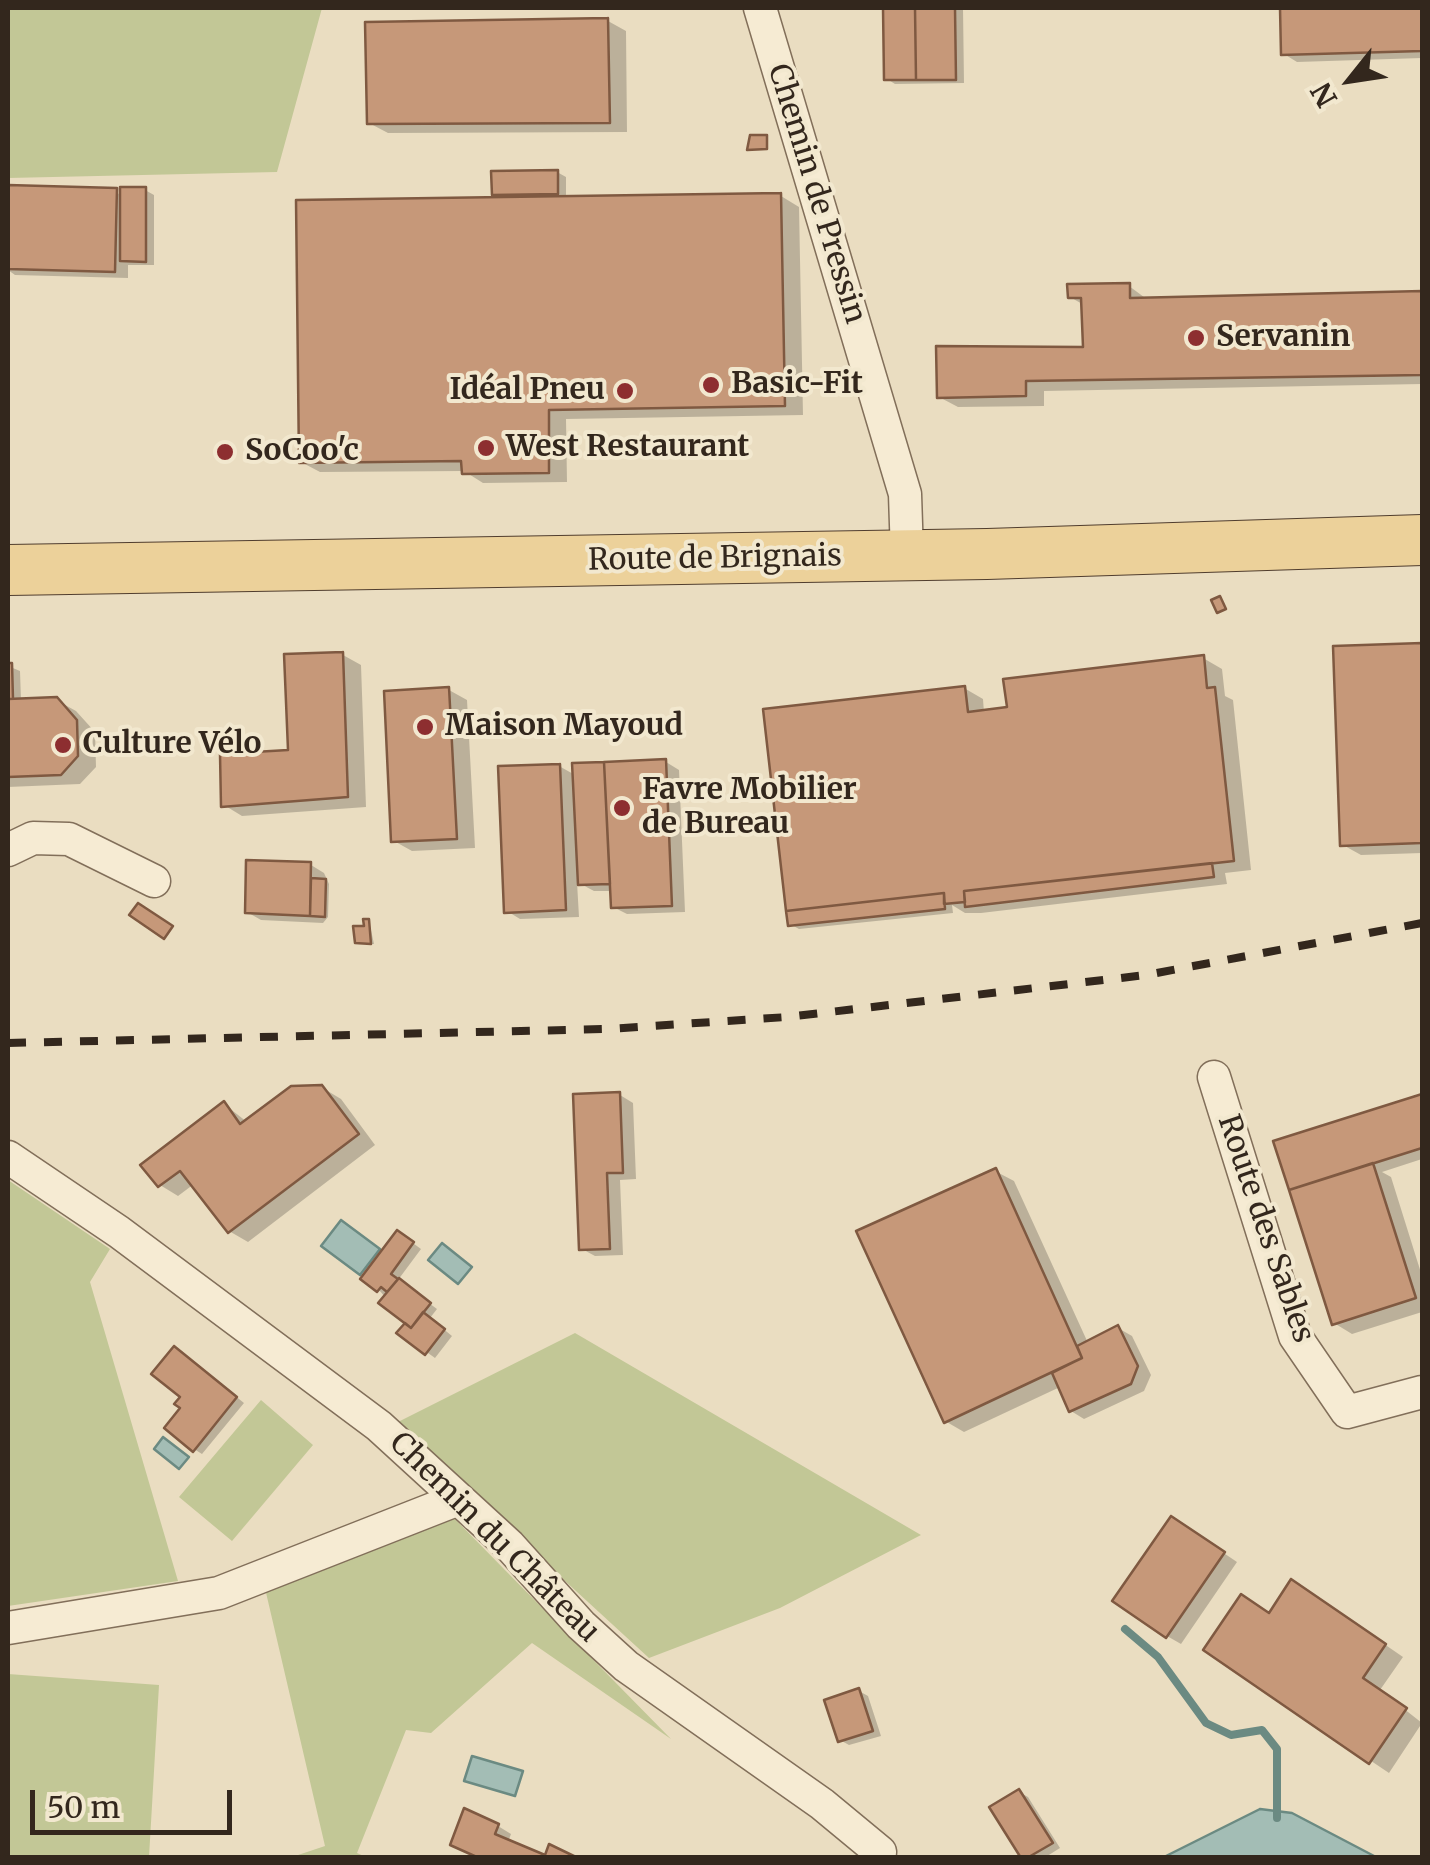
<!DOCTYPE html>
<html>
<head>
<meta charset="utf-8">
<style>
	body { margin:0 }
	#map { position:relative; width:1430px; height:1865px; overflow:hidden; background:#eaddc1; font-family:Merriweather,serif }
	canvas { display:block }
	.frame { position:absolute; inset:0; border:10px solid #33271d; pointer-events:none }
	.north { position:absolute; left:1300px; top:30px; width:100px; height:100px; -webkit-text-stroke:8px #f2e8cf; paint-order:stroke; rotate:240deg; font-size:28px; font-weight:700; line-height:40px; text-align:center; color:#33271d }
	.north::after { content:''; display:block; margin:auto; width:35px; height:45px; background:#33271d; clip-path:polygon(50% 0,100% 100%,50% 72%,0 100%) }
	.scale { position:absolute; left:30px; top:1790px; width:202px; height:45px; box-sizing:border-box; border:5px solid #33271d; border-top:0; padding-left:12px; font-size:30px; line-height:35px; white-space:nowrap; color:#33271d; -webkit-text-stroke:8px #f2e8cf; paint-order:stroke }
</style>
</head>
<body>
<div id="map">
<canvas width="1430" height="1865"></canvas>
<div class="frame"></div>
<div class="north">N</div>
<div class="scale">50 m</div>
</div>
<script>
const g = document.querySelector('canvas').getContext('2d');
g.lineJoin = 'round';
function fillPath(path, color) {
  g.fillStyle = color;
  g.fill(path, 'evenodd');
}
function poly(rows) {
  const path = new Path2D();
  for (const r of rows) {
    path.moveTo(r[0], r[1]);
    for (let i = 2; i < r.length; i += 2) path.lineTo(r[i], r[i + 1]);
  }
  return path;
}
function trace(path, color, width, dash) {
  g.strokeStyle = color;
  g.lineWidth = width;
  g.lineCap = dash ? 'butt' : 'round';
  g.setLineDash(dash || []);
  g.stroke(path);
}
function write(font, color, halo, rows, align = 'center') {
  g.font = font + ' Merriweather,serif';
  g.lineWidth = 8;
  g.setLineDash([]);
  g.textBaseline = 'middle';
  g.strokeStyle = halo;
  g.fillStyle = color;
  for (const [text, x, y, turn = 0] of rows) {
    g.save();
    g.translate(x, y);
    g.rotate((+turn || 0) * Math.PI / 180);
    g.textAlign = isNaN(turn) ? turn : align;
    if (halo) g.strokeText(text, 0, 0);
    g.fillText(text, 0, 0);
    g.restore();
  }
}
fillPath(poly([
	[8,8,322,8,277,172,8,178],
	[8,1180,110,1249,90,1282,178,1581,8,1606],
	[575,1333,921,1535,780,1608,649,1658,394,1424],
	[261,1400,313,1445,232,1541,179,1497],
	[448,1512,671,1739,532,1643,431,1733,406,1730,357,1853,366,1857,292,1857,325,1846,264,1584],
	[8,1674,159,1685,149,1857,8,1857]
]), '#c2c796');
const water = poly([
	[341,1220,380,1249,360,1275,321,1246,341,1220],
	[442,1243,472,1267,458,1284,428,1260,442,1243],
	[163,1437,189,1457,179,1469,154,1449,163,1437],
	[472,1756,523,1771,515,1796,464,1781,472,1756],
	[1260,1809,1292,1813,1376,1857,1164,1857,1260,1809]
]);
fillPath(water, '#a3bdb5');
trace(water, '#6b8a82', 2.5);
fillPath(poly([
	[885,8,963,8,964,83,895,84,887,79],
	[1283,8,1422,8,1422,58,1297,62,1284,54],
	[608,21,626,31,627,132,388,133,369,123],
	[557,172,566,177,566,199,781,196,799,207,803,415,566,419,567,482,483,483,464,471,320,472,301,462,504,200,494,194],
	[8,187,123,194,145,190,154,195,154,265,128,265,128,278,15,275,8,270],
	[1129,286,1148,300,1422,294,1422,384,1044,391,1044,406,958,407,939,397,1086,350,1084,305,1070,297],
	[1422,646,1422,853,1361,855,1343,845,1336,649],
	[343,655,361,665,366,807,242,816,224,805,290,753],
	[1203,658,1222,669,1225,696,1233,700,1251,870,1225,873,1227,884,981,913,965,913,952,905,953,913,799,929,790,924,964,688,983,699,984,713],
	[8,666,20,671,21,701,56,700,76,711,95,732,96,767,80,784,8,787],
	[449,690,467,700,475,848,412,851,394,841],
	[666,762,679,770,685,912,627,914,613,907,612,891,594,891,577,882,579,917,520,919,507,911,559,766,575,775],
	[311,865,324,873,329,884,328,917,323,923,261,920,247,912],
	[369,921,374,944,361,944,357,941],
	[321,1087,341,1099,375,1145,248,1242,229,1231,194,1184,178,1196,160,1185,224,1104,247,1122],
	[620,1095,633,1103,636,1179,620,1180,623,1255,595,1256,582,1249],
	[1422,1096,1422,1159,1382,1172,1391,1177,1422,1276,1422,1312,1352,1334,1334,1323,1276,1142],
	[995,1171,1014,1181,1088,1343,1118,1328,1132,1336,1151,1375,1144,1391,1084,1419,1071,1411,1060,1387,964,1432,945,1421],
	[406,1238,421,1249,398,1280,437,1309,430,1318,452,1336,435,1358,400,1333,408,1323,379,1290],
	[183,1354,244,1403,202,1454,194,1449,183,1397],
	[1185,1527,1237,1562,1181,1644,1167,1636],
	[1310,1593,1403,1657,1380,1690,1422,1723,1389,1773,1206,1650],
	[859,1691,868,1696,881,1736,849,1745,840,1740],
	[1019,1792,1028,1797,1060,1848,1044,1858,1024,1858],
	[498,1826,511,1834,508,1842,481,1858]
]), '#0003');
trace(poly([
	[1125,1629,1158,1657,1206,1723,1231,1735,1262,1730,1277,1749,1277,1818]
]), '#6b8a82', 8);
const building = poly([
	[883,8,915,8,916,80,884,80,883,8],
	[915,8,955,8,956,80,916,80,915,8],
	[1280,8,1422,8,1422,51,1281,55,1280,8],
	[608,18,610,123,367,124,365,22,608,18],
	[750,135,767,135,767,149,747,150,750,135],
	[558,170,558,194,492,195,491,171,558,170],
	[8,185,117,188,115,272,8,269,8,185],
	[120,187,146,187,146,262,120,261,120,187],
	[781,193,785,406,549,410,549,473,462,474,461,461,299,463,296,200,781,193],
	[1130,283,1130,298,1422,291,1422,375,1026,381,1026,396,937,398,936,346,1083,347,1081,298,1068,298,1067,284,1130,283],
	[1220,596,1226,609,1217,613,1211,600,1220,596],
	[1422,643,1422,843,1340,846,1333,646,1422,643],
	[343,652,348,797,221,807,220,754,288,750,284,654,343,652],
	[1204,655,1207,688,1215,687,1234,861,964,891,965,902,944,904,944,893,786,911,763,709,965,686,968,712,1007,707,1003,679,1204,655],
	[8,663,12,663,13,699,8,699,8,663],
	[449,687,457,839,391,842,384,691,449,687],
	[57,697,77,720,78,756,61,775,8,777,8,699,57,697],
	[666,759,672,906,611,908,604,762,666,759],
	[604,762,610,884,578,885,572,763,604,762],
	[560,764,566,910,504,913,498,766,560,764],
	[246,860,311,862,310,916,245,913,246,860],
	[1212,863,1214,877,965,907,964,891,1212,863],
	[311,878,326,879,325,917,310,916,311,878],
	[944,893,945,909,788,926,786,911,944,893],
	[138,903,173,926,164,939,129,915,138,903],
	[363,919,369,919,371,944,355,943,353,926,364,926,363,919],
	[322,1085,359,1134,228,1233,180,1171,158,1187,140,1165,224,1101,240,1124,291,1086,322,1085],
	[620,1092,623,1173,607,1173,610,1249,579,1250,573,1094,620,1092],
	[1422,1094,1422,1148,1289,1190,1273,1141,1422,1094],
	[1373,1163,1416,1298,1332,1325,1289,1190,1373,1163],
	[996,1168,1082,1358,944,1423,856,1231,996,1168],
	[397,1230,414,1242,391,1274,398,1279,387,1292,381,1287,377,1292,360,1279,397,1230],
	[399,1278,431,1303,411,1328,378,1303,399,1278],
	[423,1312,445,1329,425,1355,396,1333,405,1323,411,1328,423,1312],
	[1118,1325,1138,1366,1131,1384,1069,1412,1052,1373,1082,1358,1077,1346,1118,1325],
	[174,1346,237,1397,193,1452,164,1428,180,1408,174,1404,180,1397,151,1374,174,1346],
	[1171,1516,1225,1552,1166,1638,1112,1601,1171,1516],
	[1291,1579,1386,1644,1363,1678,1407,1708,1369,1764,1203,1650,1241,1594,1269,1613,1291,1579],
	[859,1688,873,1731,838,1742,824,1700,859,1688],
	[1019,1789,1053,1843,1027,1858,1021,1858,989,1807,1019,1789],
	[464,1808,499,1824,495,1834,545,1855,549,1844,578,1858,479,1858,450,1845,464,1808]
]);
fillPath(building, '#c69879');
trace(building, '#7f5941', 2.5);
const street = poly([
	[760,8,905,494,907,555],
	[8,850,33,838,69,839,154,881],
	[1214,1077,1295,1336,1347,1412,1422,1392],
	[8,1157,119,1232,379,1426,509,1545,581,1625,626,1666,822,1804,880,1852],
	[8,1628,219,1593,456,1500]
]);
const primary = poly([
	[8,570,987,554,1422,540]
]);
trace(street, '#826f5a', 35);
trace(primary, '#503d2e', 52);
trace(street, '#f6ebd3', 32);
trace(primary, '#ecd19a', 50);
trace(poly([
	[8,1043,607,1029,787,1017,1146,975,1422,923]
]), '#33271d', 8, [18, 18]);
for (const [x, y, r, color] of [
	[1196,338,10,"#8d2e30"],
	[711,385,10,"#8d2e30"],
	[625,391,10,"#8d2e30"],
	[486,448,10,"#8d2e30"],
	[225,452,10,"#8d2e30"],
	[425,727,10,"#8d2e30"],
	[63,745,10,"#8d2e30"],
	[622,808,10,"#8d2e30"]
]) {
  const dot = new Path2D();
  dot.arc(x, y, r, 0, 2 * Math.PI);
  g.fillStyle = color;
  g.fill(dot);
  trace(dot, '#f2e8cf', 4);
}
write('30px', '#33271d', '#f2e8cf', [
	["Chemin de Pressin",816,194,73],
	["Route de Brignais",715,559,-1],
	["Route des Sables",1265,1229,71],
	["Chemin du Château",494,1538,45]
]);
write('bold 30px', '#33271d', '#f2e8cf', [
	["Servanin",1216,338],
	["Basic-Fit",731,385],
	["Idéal Pneu",605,391,"right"],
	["West Restaurant",506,448],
	["SoCoo'c",245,452],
	["Maison Mayoud",445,727],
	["Culture Vélo",83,745],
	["Favre Mobilier",642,791],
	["de Bureau",642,825]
], 'left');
</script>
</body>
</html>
